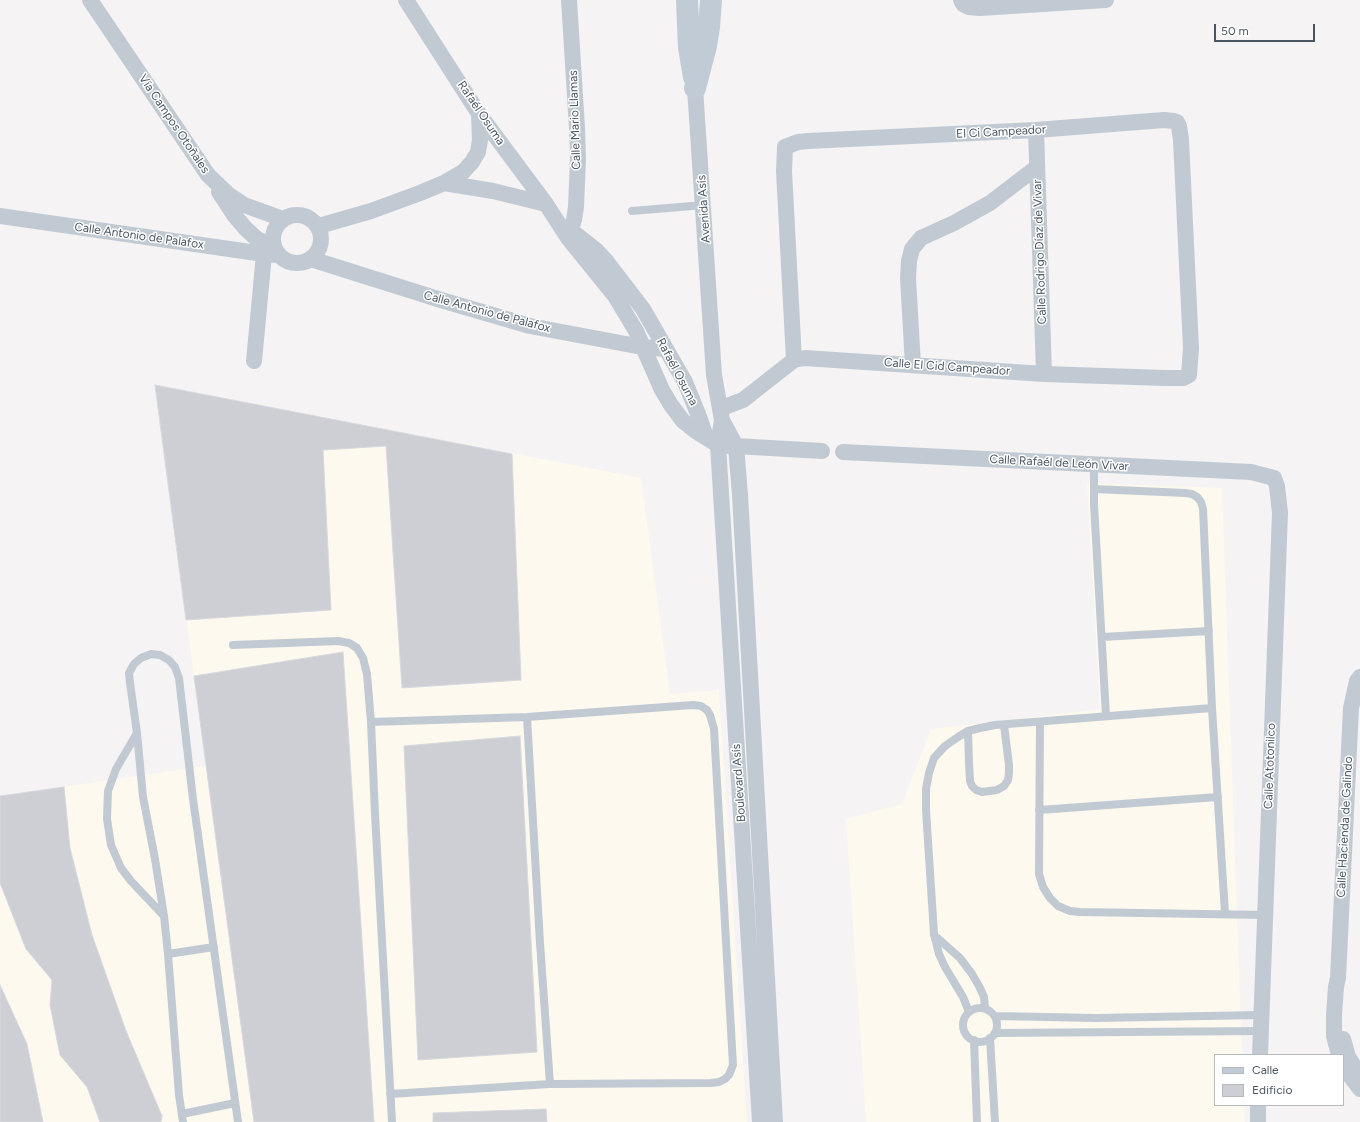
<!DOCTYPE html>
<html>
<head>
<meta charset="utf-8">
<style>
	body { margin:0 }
	#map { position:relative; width:1360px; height:1122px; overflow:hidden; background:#f5f3f3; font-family:Figtree,sans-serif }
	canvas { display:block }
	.legend { position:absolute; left:1214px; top:1054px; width:130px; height:52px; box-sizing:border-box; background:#fff; border:1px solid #b7bbc0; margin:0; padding:5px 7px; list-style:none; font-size:12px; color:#4a5661 }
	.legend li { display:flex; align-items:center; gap:8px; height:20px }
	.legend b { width:20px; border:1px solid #b7bbc0 }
	.scale { position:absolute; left:1214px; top:24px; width:101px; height:18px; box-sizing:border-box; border:2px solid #4a5661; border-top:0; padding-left:5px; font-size:12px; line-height:14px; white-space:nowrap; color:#4a5661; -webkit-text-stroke:3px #fff; paint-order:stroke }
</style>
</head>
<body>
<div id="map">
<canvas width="1360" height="1122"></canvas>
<ul class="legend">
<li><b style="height:5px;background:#c1cbd6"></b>Calle</li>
<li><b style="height:11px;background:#cdcfd5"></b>Edificio</li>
</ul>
<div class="scale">50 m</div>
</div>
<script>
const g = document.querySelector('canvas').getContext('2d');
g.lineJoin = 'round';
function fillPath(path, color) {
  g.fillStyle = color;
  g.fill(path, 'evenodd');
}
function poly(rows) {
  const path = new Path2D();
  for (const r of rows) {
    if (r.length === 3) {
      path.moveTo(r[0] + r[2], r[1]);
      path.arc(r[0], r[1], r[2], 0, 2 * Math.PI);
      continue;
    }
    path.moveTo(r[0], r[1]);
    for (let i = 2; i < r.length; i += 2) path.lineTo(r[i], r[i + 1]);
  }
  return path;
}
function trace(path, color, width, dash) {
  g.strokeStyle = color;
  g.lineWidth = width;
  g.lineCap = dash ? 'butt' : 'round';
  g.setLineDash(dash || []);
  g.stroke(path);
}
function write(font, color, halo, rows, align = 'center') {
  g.font = font + ' Figtree,sans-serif';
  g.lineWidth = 3;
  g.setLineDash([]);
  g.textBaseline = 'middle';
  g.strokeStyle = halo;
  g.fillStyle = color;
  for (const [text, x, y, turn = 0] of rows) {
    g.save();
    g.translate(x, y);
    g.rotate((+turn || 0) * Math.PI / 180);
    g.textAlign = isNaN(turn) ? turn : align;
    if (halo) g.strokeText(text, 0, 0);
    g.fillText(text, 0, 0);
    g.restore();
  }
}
fillPath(poly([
	[155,385,641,478,670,694,719,690,747,1122,0,1122,0,796,206,766],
	[1087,483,1222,488,1242,1055,1215,1055,1215,1105,1244,1105,1245,1122,866,1122,846,819,902,804,931,729,1100,709]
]), '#fdf9ef');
const building = poly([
	[155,385,512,454,521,680,402,688,386,446,323,450,331,610,186,620,155,385],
	[343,652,374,1122,254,1122,194,676,343,652],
	[520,736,537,1052,418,1060,404,746,520,736],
	[64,787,70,848,92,935,126,1031,162,1116,161,1122,100,1122,87,1087,60,1055,50,1005,52,980,26,949,0,883,0,796,64,787],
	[0,985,27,1044,43,1122,0,1122,0,985],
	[546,1109,547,1122,433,1122,433,1113,546,1109]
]);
fillPath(building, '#cdcfd5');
trace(building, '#d7d9de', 1);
trace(poly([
	[632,211,704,205],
	[1094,464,1094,504,1106,716],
	[1094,489,1185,493,1192,494,1197,497,1201,502,1203,509,1212,708,1225,913],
	[1102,637,1209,631],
	[233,645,338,641,349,643,357,648,363,658,367,674,371,722,375,814,392,1122],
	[527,717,540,943,550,1084],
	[371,722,527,717,693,705,701,706,707,710,710,715,714,729,733,1065,729,1075,725,1079,719,1082,711,1083,550,1084,390,1094],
	[1040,722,1039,874,1043,887,1050,898,1058,906,1070,911,1080,912,1264,915],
	[968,731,969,763,970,781,972,786,976,790,982,792,997,790,1004,786,1008,780,1009,773,1009,765,1004,725],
	[137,733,116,769,108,791,107,819,111,845,121,868,131,881,164,916],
	[1039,810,1218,797],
	[934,935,960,958,972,974,979,986,984,997,985,1008],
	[168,954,214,947],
	[980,1025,17],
	[969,1012,963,997,945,967,939,954,934,934,926,810,926,789,929,773,934,758,945,746,958,737,968,731,980,728,995,725,1212,708],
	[995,1016,1096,1018,1261,1015],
	[995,1033,1261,1031],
	[990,1038,995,1122],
	[974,1040,977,1122],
	[182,1114,235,1103],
	[183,1122,179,1095,168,954,164,916,155,859,143,797,137,733,130,683,129,673,134,664,141,658,151,654,160,655,169,660,175,667,179,678,193,799,238,1122]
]), '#c1cad2', 8);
trace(poly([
	[90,0,208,175,229,195,244,205,283,219],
	[406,0,479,114,546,204,568,238,615,296,636,331,662,390,671,405,683,421,697,432,718,445,822,451],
	[961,0,963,4,969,7,980,8,1106,0],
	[695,88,714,375,722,420,718,445,760,1122],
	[1036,130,1044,374],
	[444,183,493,191,546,204],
	[219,192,234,215,246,229,257,239,273,246],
	[297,239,24],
	[0,216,264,254,278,255],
	[319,226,371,211,420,193,444,183,463,172,472,162,478,152,480,140,479,114],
	[568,228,596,250,607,262,643,309,685,382,698,414,706,437],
	[568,238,574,220,576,207,578,159,577,128,569,0],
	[311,259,441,300,530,326,642,347,666,349],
	[254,361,264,254],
	[913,365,908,278,909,261,912,249,921,238,954,223,990,203,1037,167],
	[720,407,727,406,743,400,794,360,805,358,1044,374,1165,378,1183,378,1189,375,1191,348,1181,140,1179,126,1177,122,1174,121,1164,120,1036,130,808,141,798,142,785,147,784,171,794,360],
	[722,420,736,446,740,495,775,1122],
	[843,452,1251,472,1274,478,1277,486,1280,513,1260,1055],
	[1343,1039,1348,1057,1360,1075],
	[1339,1055,1334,1036,1334,1015,1336,987,1338,978,1351,708,1357,681,1360,677],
	[1345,1069,1360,1089],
	[1258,1122,1258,1105]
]), '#c1cad2', 16);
trace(poly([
	[687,0,689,48,694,77],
	[695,88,706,46,709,27,711,0]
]), '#c1cbd6', 22);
write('12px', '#4a5661', '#fff', [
	["Rafaél Osuma",481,113,56],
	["Calle Mario Llamas",575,120,-92],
	["Vía Campos Otoñales",174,124,56],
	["El Ci Campeador",1001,132,-3],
	["Avenida Asís",704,209,-94],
	["Calle Antonio de Palafox",139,236,8],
	["Calle Rodrigo Díaz de Vivar",1040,252,-92],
	["Calle Antonio de Palafox",487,312,15],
	["Calle El Cid Campeador",947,367,4],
	["Rafaél Osuma",677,372,62],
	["Calle Rafaél de León Vivar",1059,463,3],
	["Calle Atotonilco",1270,766,-88],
	["Boulevard Asís",739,783,-94],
	["Calle Hacienda de Galindo",1345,827,-87]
]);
</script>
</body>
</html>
